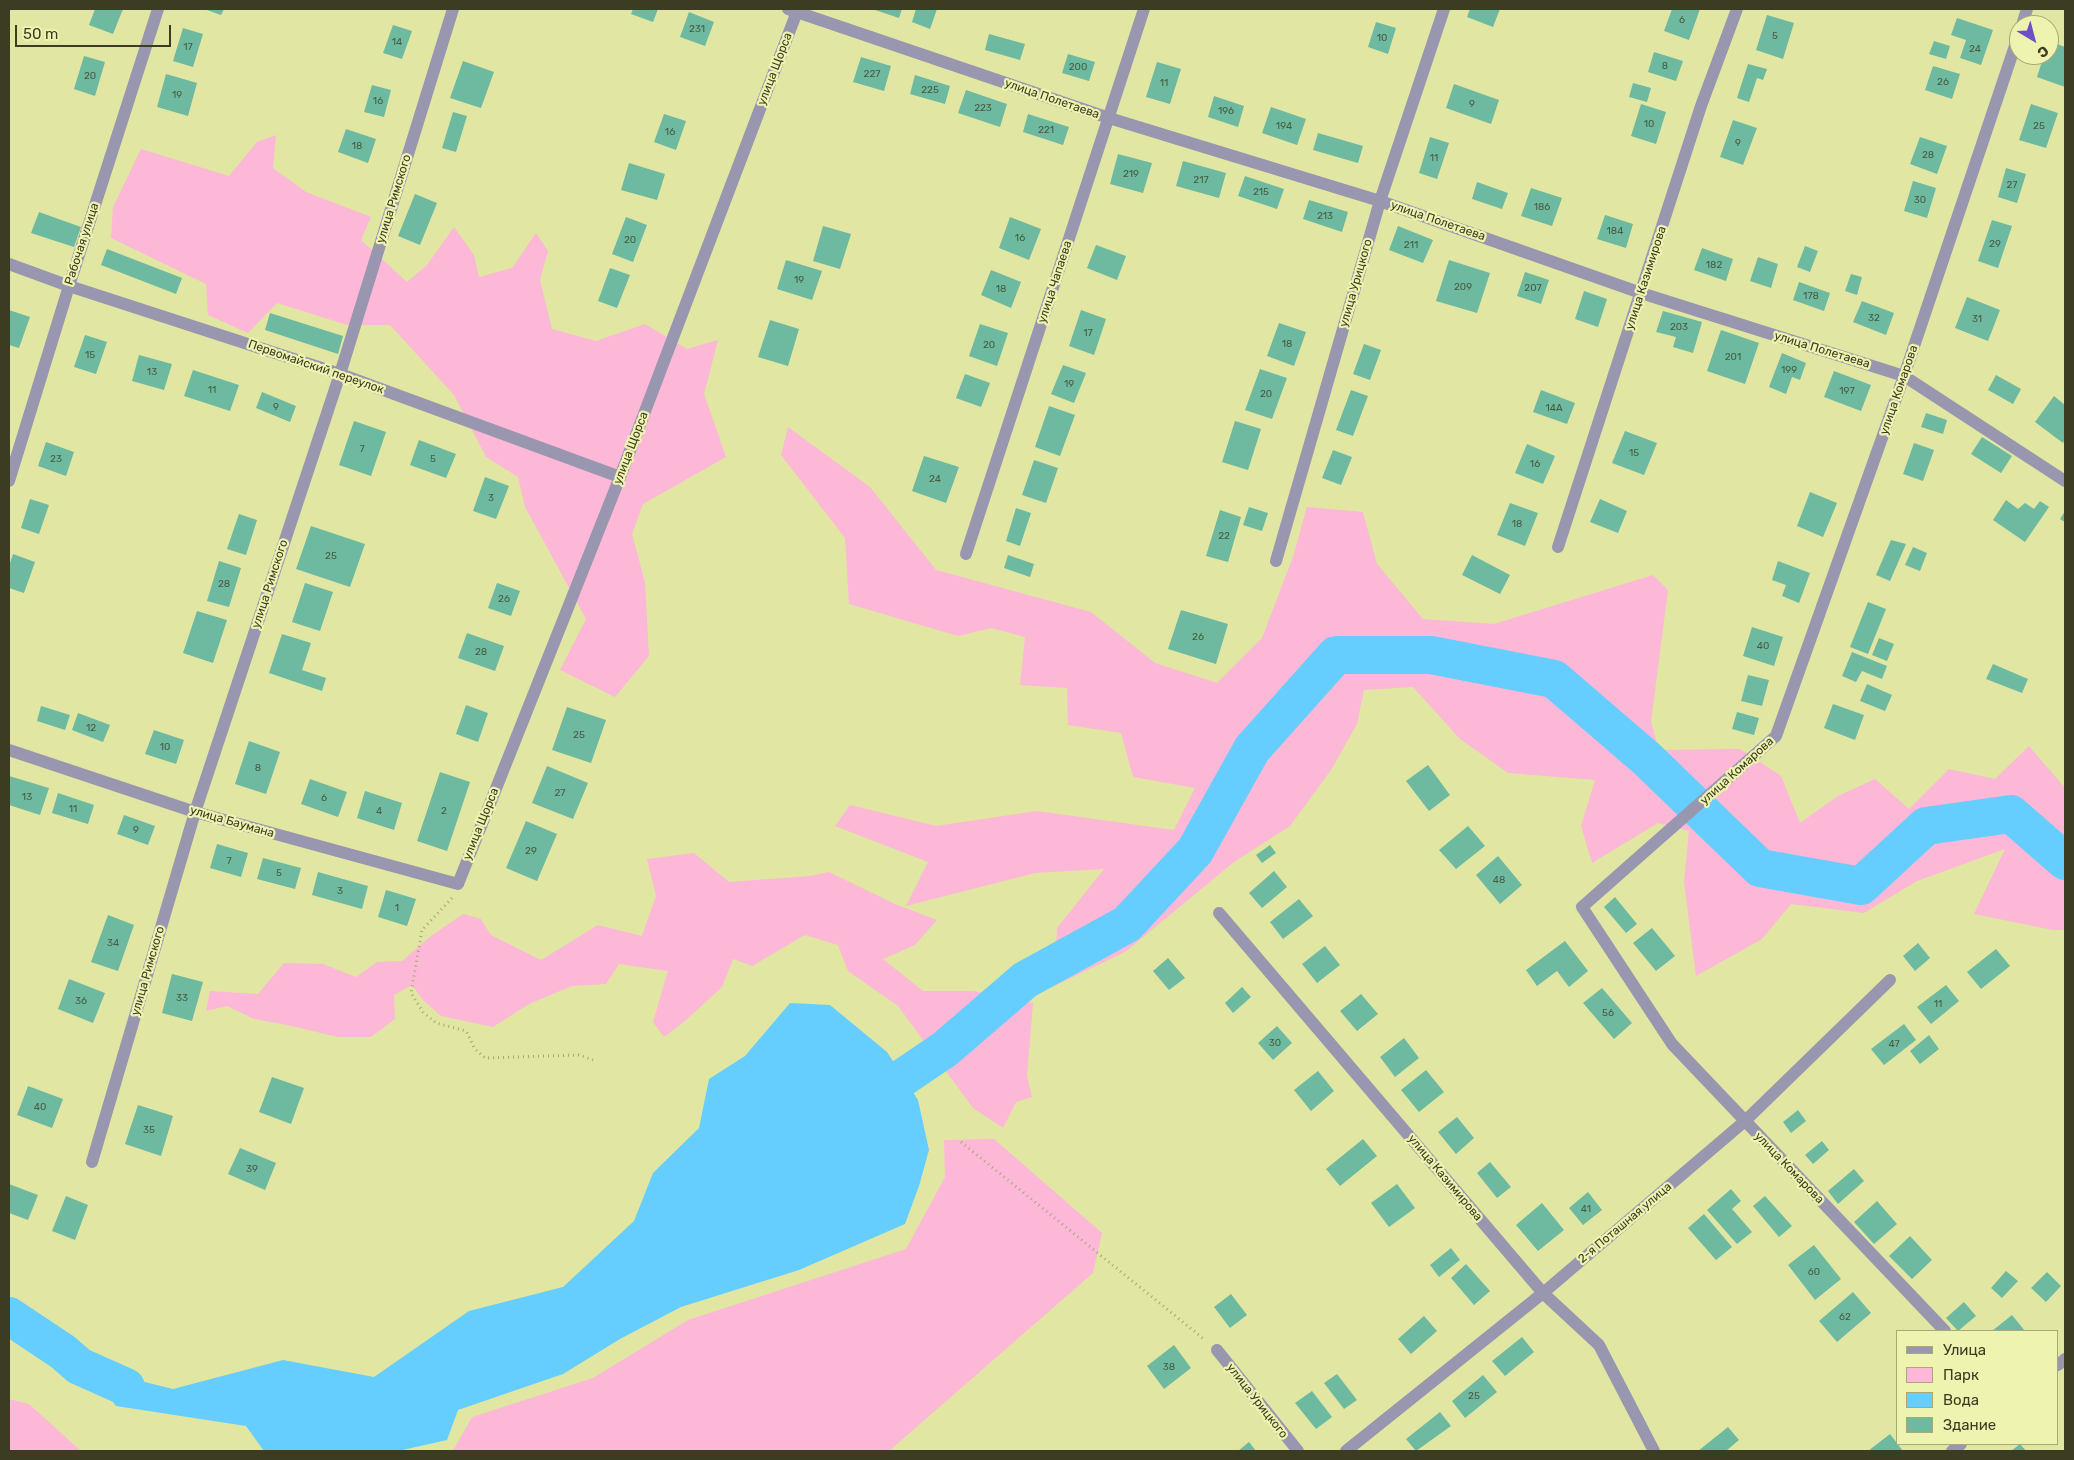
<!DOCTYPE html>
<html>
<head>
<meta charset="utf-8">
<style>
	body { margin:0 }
	#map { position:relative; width:2074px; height:1460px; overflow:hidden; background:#e1e6a3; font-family:Rubik,sans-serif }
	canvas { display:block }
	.frame { position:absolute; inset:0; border:10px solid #3b3c21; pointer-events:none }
	.legend { position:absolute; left:1896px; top:1330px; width:162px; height:115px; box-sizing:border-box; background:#eff3b0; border:1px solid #a7aa77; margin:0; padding:6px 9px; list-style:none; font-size:15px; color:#3b3c21 }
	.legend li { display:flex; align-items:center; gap:10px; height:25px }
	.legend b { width:25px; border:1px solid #a7aa77 }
	.north { position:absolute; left:2009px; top:15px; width:50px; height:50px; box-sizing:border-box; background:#eff3b0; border:1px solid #a7aa77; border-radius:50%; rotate:143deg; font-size:14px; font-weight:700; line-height:20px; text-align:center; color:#3b3c21 }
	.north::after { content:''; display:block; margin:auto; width:18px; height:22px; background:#6e4fc8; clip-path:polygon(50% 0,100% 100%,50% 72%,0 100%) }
	.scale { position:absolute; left:15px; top:25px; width:156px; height:22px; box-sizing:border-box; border:2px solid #3b3c21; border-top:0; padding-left:6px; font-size:15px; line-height:18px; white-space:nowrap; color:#3b3c21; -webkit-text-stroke:4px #eff3b0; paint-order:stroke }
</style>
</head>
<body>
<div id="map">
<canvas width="2074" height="1460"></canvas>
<div class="frame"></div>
<ul class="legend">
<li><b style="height:6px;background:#9996b0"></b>Улица</li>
<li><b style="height:14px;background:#fcb8d6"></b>Парк</li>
<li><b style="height:14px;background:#65cefe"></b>Вода</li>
<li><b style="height:14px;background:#6dbaa1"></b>Здание</li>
</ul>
<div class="north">С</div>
<div class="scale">50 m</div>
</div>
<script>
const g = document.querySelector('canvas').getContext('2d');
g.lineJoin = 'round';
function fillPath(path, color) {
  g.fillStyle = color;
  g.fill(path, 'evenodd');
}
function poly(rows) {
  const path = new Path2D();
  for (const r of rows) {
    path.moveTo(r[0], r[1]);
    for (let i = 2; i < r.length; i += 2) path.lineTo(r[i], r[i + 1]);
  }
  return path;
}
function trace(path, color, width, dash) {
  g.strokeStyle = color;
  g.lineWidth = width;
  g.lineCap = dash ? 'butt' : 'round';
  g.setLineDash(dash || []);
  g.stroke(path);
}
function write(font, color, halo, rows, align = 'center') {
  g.font = font + ' Rubik,sans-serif';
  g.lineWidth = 4.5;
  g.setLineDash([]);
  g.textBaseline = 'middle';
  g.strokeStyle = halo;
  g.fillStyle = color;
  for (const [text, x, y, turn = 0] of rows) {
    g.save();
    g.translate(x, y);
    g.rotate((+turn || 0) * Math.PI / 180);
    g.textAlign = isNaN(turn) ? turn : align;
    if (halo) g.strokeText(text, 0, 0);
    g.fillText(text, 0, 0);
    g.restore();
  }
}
fillPath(poly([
	[276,135,273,168,306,192,371,217,361,240,407,282,427,265,454,227,474,255,479,277,512,268,536,233,548,251,540,280,552,329,596,341,645,324,687,349,718,340,704,394,726,457,643,504,632,534,645,582,649,656,615,697,560,670,586,619,525,507,518,477,486,457,454,395,390,325,347,325,277,303,248,333,208,315,206,284,111,238,113,207,141,149,229,176,257,142],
	[788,427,870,487,936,570,1091,612,1155,663,1217,683,1262,638,1293,557,1307,507,1363,512,1377,564,1423,619,1494,624,1653,575,1668,590,1651,722,1659,750,1740,749,1781,776,1800,823,1838,796,1875,779,1909,809,1949,769,1995,779,2029,746,2065,788,2065,930,2053,930,1974,914,2005,849,1917,881,1864,913,1791,904,1762,939,1696,976,1684,882,1689,831,1658,823,1592,863,1581,826,1595,780,1508,773,1460,739,1413,687,1364,690,1357,724,1331,770,1290,826,1234,862,1125,952,1054,986,1057,928,1104,869,1035,873,906,906,928,862,835,826,850,805,936,826,1037,811,1174,830,1195,788,1133,777,1121,733,1068,725,1067,688,1020,685,1025,637,991,628,958,636,849,604,845,538,781,455],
	[694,853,729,882,810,876,829,872,895,904,937,920,915,945,883,959,923,991,973,991,1033,1003,1027,1076,1032,1097,1016,1102,1003,1128,973,1108,898,1006,848,971,838,945,805,935,752,966,733,959,722,987,685,1021,664,1037,653,1022,668,971,619,964,606,984,572,986,529,1004,493,1027,441,1016,423,1000,412,985,394,995,395,1019,371,1037,338,1037,287,1025,254,1019,227,1006,206,1011,210,991,258,994,284,963,323,964,356,977,377,962,402,961,431,936,463,914,481,919,491,935,541,960,598,925,642,936,656,896,647,859],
	[994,1139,1102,1233,1093,1273,889,1451,448,1451,454,1449,472,1417,593,1378,688,1320,906,1249,945,1177,944,1140],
	[9,1399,29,1404,81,1451,9,1451]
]), '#fcb8d6');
fillPath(poly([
	[790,1003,830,1005,887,1052,918,1100,929,1150,919,1186,905,1224,799,1270,681,1307,620,1339,563,1374,458,1410,447,1440,398,1451,264,1451,246,1426,116,1406,101,1386,55,1360,173,1389,283,1360,374,1377,469,1311,563,1287,634,1221,653,1173,699,1128,709,1079,745,1056]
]), '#65cefe');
trace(poly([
	[861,1106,945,1049,1025,980,1127,924,1195,851,1252,749,1336,655,1431,655,1554,679,1647,759,1760,868,1861,886,1926,826,2011,814,2065,861],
	[9,1316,63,1352,79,1366,126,1387]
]), '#65cefe', 38);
fillPath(poly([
	[95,9,123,9,113,34,89,25],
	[204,9,224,9,221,15],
	[633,9,658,9,653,22,631,14],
	[872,9,902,9,899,18],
	[916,9,937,9,930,29,912,22],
	[1470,9,1500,9,1493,27,1467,17],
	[1672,9,1700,9,1689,40,1664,31],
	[689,12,714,22,705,46,680,37],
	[1767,15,1794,23,1783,59,1756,50],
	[1957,18,1993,30,1981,65,1960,58,1966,40,1951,35],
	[1376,22,1396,28,1388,54,1368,47],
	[393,25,412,31,402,59,383,53],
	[183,28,203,34,193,67,173,61],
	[989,34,1025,44,1020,60,985,50],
	[1934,41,1950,46,1946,59,1929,54],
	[2049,41,2065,47,2065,87,2037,77,2044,55,2049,55],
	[1654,52,1683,61,1676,81,1648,72],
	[1068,54,1095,62,1089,81,1062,73],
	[84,56,105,62,95,96,74,89],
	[861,57,891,66,884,91,853,82],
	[463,61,494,72,481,108,450,98],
	[1157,62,1181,69,1170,104,1146,97],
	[1748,64,1767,69,1763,80,1757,78,1749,102,1737,98],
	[1933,66,1960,74,1952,99,1925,90],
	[166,74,197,83,188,116,157,107],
	[915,75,950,86,945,104,910,94],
	[1633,83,1651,88,1647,102,1629,97],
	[1454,84,1499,100,1491,124,1446,108],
	[372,85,391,90,384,117,364,112],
	[966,90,1007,104,1000,127,958,113],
	[1214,96,1244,106,1238,127,1208,117],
	[1641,104,1666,112,1656,144,1631,136],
	[2031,104,2058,113,2046,148,2019,140],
	[1271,107,1306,119,1297,145,1262,133],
	[453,112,467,116,456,152,442,148],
	[664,114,686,121,676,150,654,142],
	[1028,114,1069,127,1063,145,1023,132],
	[1733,120,1757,128,1743,165,1720,157],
	[346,129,376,139,368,163,338,152],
	[1318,133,1363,146,1358,163,1313,150],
	[1430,137,1449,143,1437,179,1419,173],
	[1920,137,1947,146,1937,174,1910,164],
	[1118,154,1152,163,1143,193,1110,184],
	[1183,161,1226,173,1219,198,1176,186],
	[629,163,665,174,657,200,621,190],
	[2006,168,2026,174,2017,203,1998,197],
	[1245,176,1284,189,1277,209,1238,196],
	[1913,181,1936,188,1927,218,1904,211],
	[1477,182,1508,193,1502,209,1472,199],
	[1531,188,1562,198,1552,226,1521,216],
	[415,194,437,203,420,245,398,236],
	[1309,200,1348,212,1342,232,1303,219],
	[39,212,81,227,74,247,31,233],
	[1605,215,1633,224,1626,248,1597,239],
	[626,217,647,225,633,262,612,254],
	[1010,217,1041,229,1029,260,999,248],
	[1992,220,2012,226,1998,268,1978,261],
	[823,226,851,234,840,269,813,261],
	[1398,226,1433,240,1423,263,1389,250],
	[1096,245,1126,256,1117,280,1087,268],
	[1805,246,1818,251,1810,272,1797,267],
	[1702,248,1733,259,1726,281,1694,270],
	[107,249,182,278,176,294,101,265],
	[1758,257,1778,264,1771,288,1750,281],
	[786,260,822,271,812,300,777,289],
	[1449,260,1490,273,1477,313,1436,301],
	[610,268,630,275,617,308,598,301],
	[991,270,1021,282,1011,308,981,295],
	[1525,272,1549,280,1541,304,1517,296],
	[1851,274,1862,277,1857,295,1845,291],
	[1799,282,1830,293,1824,311,1793,300],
	[1584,291,1607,299,1598,327,1575,319],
	[1967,297,2000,310,1988,341,1955,328],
	[1862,301,1894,313,1886,335,1853,322],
	[9,310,30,317,19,348,9,345],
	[1081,310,1106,319,1094,355,1069,346],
	[1663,311,1702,322,1693,353,1673,347,1676,337,1656,332],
	[270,313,343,336,338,354,265,330],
	[770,320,799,329,788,366,758,357],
	[1279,323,1306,332,1294,366,1267,356],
	[980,324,1008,333,997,366,969,356],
	[1721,330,1759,343,1745,384,1707,371],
	[85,335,107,342,96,374,74,367],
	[1364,344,1381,350,1370,380,1353,374],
	[1782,353,1806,363,1800,380,1792,377,1786,394,1769,387],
	[139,355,172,364,164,390,132,381],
	[1063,365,1086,373,1074,403,1051,394],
	[1260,369,1287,378,1272,419,1245,410],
	[193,370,239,385,230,411,184,396],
	[1834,371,1871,385,1861,411,1824,397],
	[965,374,990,383,981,407,956,398],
	[1996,375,2021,389,2013,404,1988,390],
	[1351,390,1368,396,1353,436,1336,430],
	[1541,390,1575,403,1567,424,1533,412],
	[262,392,296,406,290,422,256,408],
	[2054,396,2065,405,2065,439,2063,443,2035,422],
	[1049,406,1075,415,1060,456,1035,447],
	[1926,413,1947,420,1943,434,1921,427],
	[354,421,386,432,371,476,339,465],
	[1235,421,1261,429,1248,470,1222,462],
	[1625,431,1657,443,1644,475,1612,463],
	[1982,437,2012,456,2001,473,1971,454],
	[419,440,456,454,446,478,410,465],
	[46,442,74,452,66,476,38,466],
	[1914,443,1934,450,1923,481,1903,474],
	[1527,444,1555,456,1543,484,1515,473],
	[1333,450,1352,457,1341,485,1322,478],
	[924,456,959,467,946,503,912,491],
	[1034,460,1058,468,1046,503,1022,495],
	[485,477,509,486,496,519,473,511],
	[1810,492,1837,503,1823,537,1797,526],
	[30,499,49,505,39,534,21,528],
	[1600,499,1627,511,1618,533,1590,522],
	[2006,500,2018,509,2025,503,2034,509,2040,501,2049,507,2025,542,1993,520],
	[1510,503,1538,513,1525,546,1497,535],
	[1249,507,1268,513,1262,531,1243,525],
	[1016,508,1031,513,1020,546,1006,541],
	[1220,510,1241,517,1228,562,1206,556],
	[2065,511,2065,522,2060,519],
	[239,514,257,520,246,555,227,549],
	[311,526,365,544,350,587,296,569],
	[1891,540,1906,544,1890,581,1876,575],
	[1913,547,1927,553,1920,571,1905,565],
	[13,554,35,562,24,593,9,588,9,566],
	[1008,555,1034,564,1030,577,1004,568],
	[1472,555,1510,575,1500,594,1462,575],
	[219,561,241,568,229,607,207,601],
	[1778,561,1810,573,1799,603,1782,596,1786,585,1772,580],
	[305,583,333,592,320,631,292,622],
	[497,583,520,591,511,616,488,608],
	[1868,602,1886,609,1868,654,1850,647],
	[1181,610,1228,624,1216,664,1168,649],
	[197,611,227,620,213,663,183,653],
	[1752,627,1783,637,1774,666,1743,656],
	[467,633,504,646,495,671,458,658],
	[282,634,311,643,302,670,326,678,322,691,269,673],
	[1879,638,1894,644,1887,661,1872,655],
	[1852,652,1887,666,1882,679,1862,671,1856,682,1842,676],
	[1993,664,2028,679,2022,693,1986,679],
	[1748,675,1769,680,1762,706,1741,701],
	[1867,684,1892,695,1885,711,1860,701],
	[1833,704,1864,715,1855,740,1824,728],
	[466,705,488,713,478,742,456,734],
	[41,706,70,715,65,730,37,721],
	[567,707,606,720,591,763,552,750],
	[1737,712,1759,718,1754,735,1732,729],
	[78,713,110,725,103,742,72,730],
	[154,730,184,740,176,764,145,754],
	[249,741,280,752,266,794,235,784],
	[1428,765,1450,795,1429,811,1406,781],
	[547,766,588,783,573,819,532,803],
	[440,772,470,782,447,851,417,841],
	[9,776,49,788,40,815,9,805],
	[310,779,347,792,338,817,301,804],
	[365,791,402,803,394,830,357,818],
	[58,793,94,805,88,824,52,813],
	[124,815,155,826,148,845,117,834],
	[526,821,557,834,537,881,506,868],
	[1468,826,1485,846,1456,869,1439,850],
	[217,844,248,853,241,877,210,868],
	[1270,845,1276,853,1262,863,1256,855],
	[1498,856,1522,885,1500,904,1476,875],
	[263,858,301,868,295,889,257,879],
	[1274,871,1287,887,1262,908,1249,893],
	[318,872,368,886,362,909,312,895],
	[386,890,416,899,407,926,378,917],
	[1615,897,1637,924,1626,933,1604,907],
	[1299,899,1313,916,1283,939,1270,922],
	[108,915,134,925,118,971,91,962],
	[1652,928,1675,956,1656,971,1633,943],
	[1565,941,1588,971,1569,987,1557,971,1537,986,1526,970],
	[1918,943,1930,958,1915,971,1903,956],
	[1325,946,1340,965,1317,983,1302,964],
	[1996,949,2010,966,1981,989,1967,972],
	[1168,958,1185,978,1169,990,1153,971],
	[172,974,203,982,192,1021,162,1013],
	[69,979,105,993,93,1023,58,1009],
	[1946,985,1959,1001,1931,1024,1917,1007],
	[1242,987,1251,997,1233,1013,1225,1003],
	[1602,988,1632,1023,1614,1039,1583,1003],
	[1361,994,1378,1014,1357,1031,1340,1011],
	[1904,1024,1916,1040,1884,1065,1871,1049],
	[1277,1026,1292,1043,1273,1060,1258,1043],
	[1929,1035,1939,1049,1920,1064,1910,1051],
	[1404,1038,1419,1058,1395,1077,1380,1057],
	[1426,1070,1444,1092,1419,1112,1401,1090],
	[1318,1071,1334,1091,1311,1111,1294,1090],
	[272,1077,304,1088,291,1124,259,1112],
	[28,1086,63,1099,52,1128,17,1115],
	[138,1105,173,1116,161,1156,125,1144],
	[1798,1110,1806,1121,1791,1133,1783,1122],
	[1457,1117,1474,1138,1456,1154,1438,1132],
	[1363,1139,1377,1156,1340,1186,1326,1169],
	[1822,1141,1829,1150,1813,1164,1805,1155],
	[240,1148,276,1163,265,1190,228,1174],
	[1490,1162,1511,1187,1497,1198,1477,1173],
	[1854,1169,1864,1181,1838,1204,1828,1191],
	[9,1184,38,1195,28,1220,9,1213],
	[1397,1184,1415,1208,1389,1227,1371,1203],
	[1731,1189,1741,1201,1732,1209,1752,1232,1737,1244,1707,1210],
	[1588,1192,1602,1210,1583,1225,1569,1208],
	[66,1196,88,1205,75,1240,52,1231],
	[1765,1196,1792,1226,1779,1237,1753,1206],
	[1877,1201,1897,1224,1874,1244,1854,1222],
	[1542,1203,1564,1230,1538,1251,1516,1225],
	[1704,1214,1732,1247,1716,1260,1688,1228],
	[1910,1236,1932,1260,1912,1279,1889,1256],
	[1814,1245,1841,1279,1815,1300,1788,1265],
	[1451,1248,1460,1260,1439,1277,1430,1265],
	[1466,1264,1490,1291,1474,1305,1451,1278],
	[2006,1271,2018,1281,2002,1298,1991,1288],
	[2047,1272,2061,1286,2046,1302,2031,1288],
	[1853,1292,1871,1313,1837,1342,1819,1321],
	[1231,1294,1247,1315,1230,1328,1214,1307],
	[1964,1302,1976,1316,1958,1331,1946,1318],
	[2012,1315,2025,1331,1992,1331],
	[1424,1316,1437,1331,1411,1354,1398,1339],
	[1522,1337,1534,1352,1505,1376,1492,1361],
	[1174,1345,1191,1368,1164,1389,1147,1366],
	[1337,1374,1357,1400,1344,1409,1324,1383],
	[1483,1375,1497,1392,1465,1418,1452,1401],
	[1312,1391,1332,1417,1316,1429,1295,1403],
	[1440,1412,1451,1426,1416,1451,1406,1439],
	[1728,1427,1739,1440,1726,1451,1698,1451],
	[1890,1434,1903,1451,1868,1451],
	[1249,1442,1256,1451,1238,1451],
	[2020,1444,2026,1451,2011,1451]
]), '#6dbaa1');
trace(poly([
	[452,898,422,930,411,993,423,1012,436,1023,466,1031,475,1049,485,1058,579,1055,593,1060],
	[961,1142,1205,1340]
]), '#a4a874', 3, [1, 4]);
trace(poly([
	[788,9,1109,118,1380,201,1641,293,1904,376,2065,481],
	[2022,25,2027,9],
	[9,264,69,286,340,374,620,477],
	[9,481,69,286,158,9],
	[1558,547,1701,106,1737,9],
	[966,554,1144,9],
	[1276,561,1380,201,1444,9],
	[9,750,195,812,458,884,620,477,798,9],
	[1219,913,1543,1293,1599,1345,1654,1451],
	[92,1162,195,812,340,374,453,9],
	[1945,1331,1672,1044,1582,907,1776,736,1904,376,2019,34],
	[1217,1350,1298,1451],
	[2058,1365,2065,1359],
	[1346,1451,1543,1293,1745,1121,1890,980],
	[1952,1451,1961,1444]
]), '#9996b0', 12);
write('10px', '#485c41', null, [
	["6",1682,20],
	["231",697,29],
	["5",1775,36],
	["10",1382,38],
	["14",397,42],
	["17",188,47],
	["24",1975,49],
	["8",1665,66],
	["200",1078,67],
	["227",872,74],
	["20",90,76],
	["26",1943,82],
	["11",1164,83],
	["225",930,90],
	["19",177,95],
	["16",378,101],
	["9",1472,104],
	["223",983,108],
	["196",1226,111],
	["10",1649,124],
	["194",1284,126],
	["25",2039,126],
	["221",1046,130],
	["16",670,132],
	["9",1738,143],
	["18",357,146],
	["28",1928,155],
	["11",1434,158],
	["219",1131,174],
	["217",1201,180],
	["27",2012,185],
	["215",1261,192],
	["30",1920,200],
	["186",1542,207],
	["213",1325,216],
	["184",1615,231],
	["16",1020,238],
	["20",630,240],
	["29",1995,244],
	["211",1411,245],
	["182",1714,265],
	["19",799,280],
	["209",1463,287],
	["207",1533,288],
	["18",1001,289],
	["178",1811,296],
	["32",1874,318],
	["31",1977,319],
	["203",1679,327],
	["17",1088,333],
	["18",1287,344],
	["20",989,345],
	["15",90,355],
	["201",1733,357],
	["199",1789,370],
	["13",152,372],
	["19",1069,384],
	["11",212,390],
	["197",1847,391],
	["20",1266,394],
	["9",276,407],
	["14А",1554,408],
	["7",362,449],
	["15",1634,453],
	["23",56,459],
	["5",433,459],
	["16",1535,464],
	["24",935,479],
	["3",491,498],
	["18",1517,524],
	["22",1224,536],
	["25",331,556],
	["28",224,584],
	["26",504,599],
	["26",1198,637],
	["40",1763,646],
	["28",481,652],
	["12",91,728],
	["25",579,735],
	["10",165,747],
	["8",258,768],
	["27",560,793],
	["13",27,797],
	["6",324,798],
	["11",73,809],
	["4",379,811],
	["2",444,811],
	["9",136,830],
	["29",531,851],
	["7",229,861],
	["5",279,873],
	["48",1499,880],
	["3",340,891],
	["1",397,908],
	["34",113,943],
	["33",182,998],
	["36",81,1001],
	["11",1938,1004],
	["56",1608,1013],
	["30",1275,1043],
	["47",1894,1044],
	["40",40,1107],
	["35",149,1130],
	["39",252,1169],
	["41",1586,1209],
	["60",1814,1272],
	["62",1845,1317],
	["38",1169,1367],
	["25",1474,1396]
]);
write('12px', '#3b3c21', '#eff3b0', [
	["улица Щорса",775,69,-69],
	["улица Полетаева",1052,99,19],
	["улица Римского",394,199,-73],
	["улица Полетаева",1438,221,19],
	["Рабочая улица",82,244,-72],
	["улица Казимирова",1646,278,-72],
	["улица Чапаева",1055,282,-72],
	["улица Урицкого",1356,283,-74],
	["улица Полетаева",1822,350,17],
	["Первомайский переулок",316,367,19],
	["улица Комарова",1899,390,-71],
	["улица Щорса",631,448,-69],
	["улица Римского",270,584,-72],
	["улица Комарова",1737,771,-42],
	["улица Баумана",232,822,16],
	["улица Щорса",481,824,-68],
	["улица Римского",148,971,-74],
	["улица Комарова",1789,1168,46],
	["улица Казимирова",1445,1178,50],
	["2-я Поташная улица",1625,1223,-40],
	["улица Урицкого",1257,1401,52]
]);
</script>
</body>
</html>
